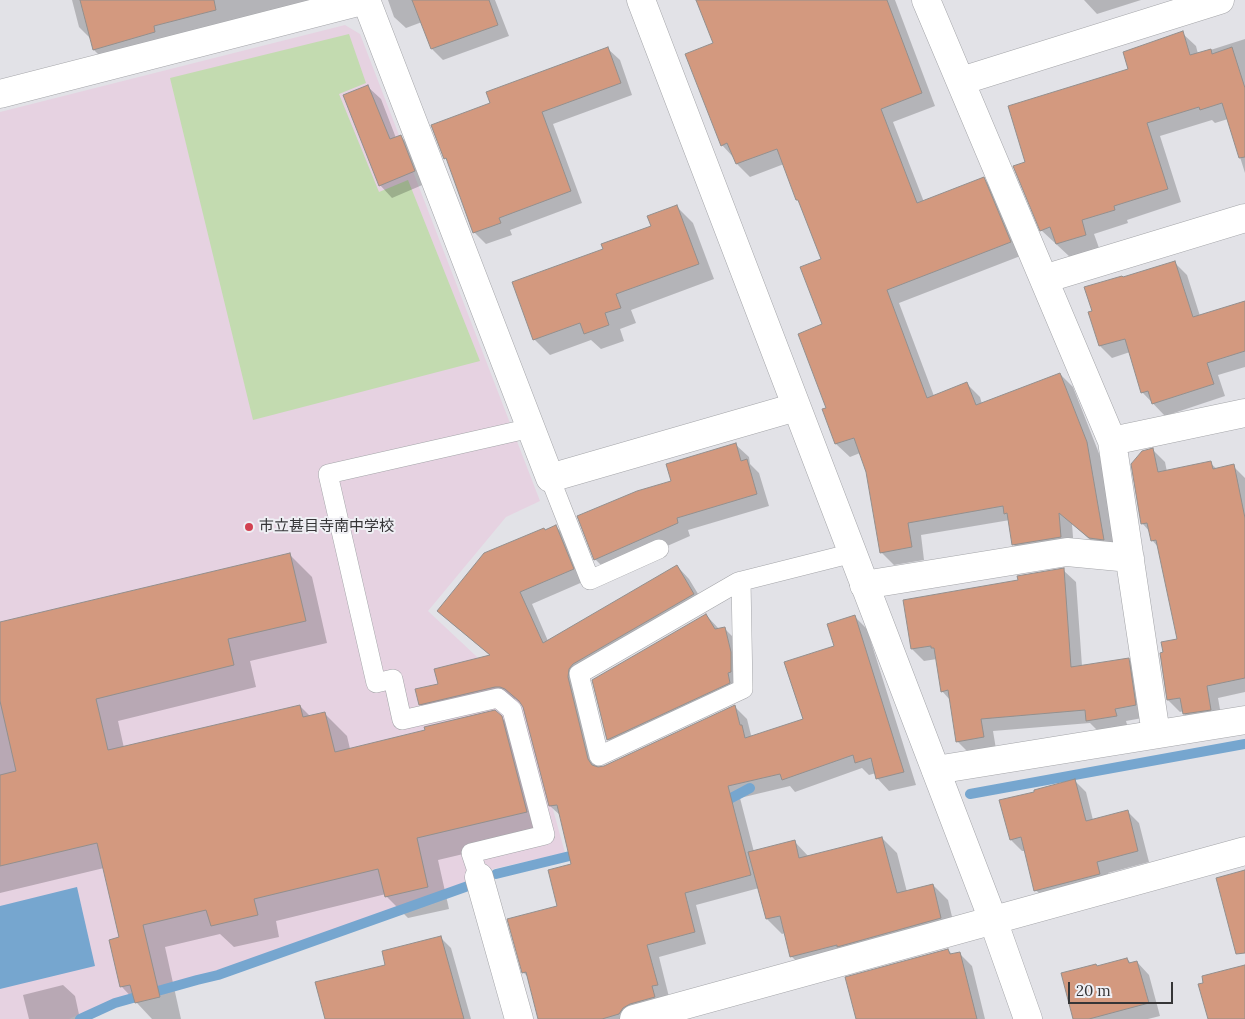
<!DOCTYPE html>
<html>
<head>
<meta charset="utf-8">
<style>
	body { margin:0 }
	#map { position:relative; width:1245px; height:1019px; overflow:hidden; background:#e2e2e7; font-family:Lora,serif }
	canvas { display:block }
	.scale { position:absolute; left:1068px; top:982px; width:105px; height:22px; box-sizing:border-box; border:2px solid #353537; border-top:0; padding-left:6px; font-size:15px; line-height:18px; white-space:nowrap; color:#353537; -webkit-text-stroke:4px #efeff4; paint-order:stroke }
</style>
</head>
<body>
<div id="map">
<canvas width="1245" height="1019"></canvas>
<div class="scale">20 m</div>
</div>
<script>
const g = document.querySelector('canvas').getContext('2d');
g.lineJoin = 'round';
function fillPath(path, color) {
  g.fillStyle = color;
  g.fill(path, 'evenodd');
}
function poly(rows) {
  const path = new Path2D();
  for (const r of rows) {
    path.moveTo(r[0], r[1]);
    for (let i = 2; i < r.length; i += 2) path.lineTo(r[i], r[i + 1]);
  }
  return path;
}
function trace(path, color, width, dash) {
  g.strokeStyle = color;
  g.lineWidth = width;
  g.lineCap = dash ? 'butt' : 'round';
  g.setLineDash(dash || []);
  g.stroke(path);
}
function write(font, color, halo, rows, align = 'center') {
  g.font = font + ' Lora,"Noto Sans JP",serif';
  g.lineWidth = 4;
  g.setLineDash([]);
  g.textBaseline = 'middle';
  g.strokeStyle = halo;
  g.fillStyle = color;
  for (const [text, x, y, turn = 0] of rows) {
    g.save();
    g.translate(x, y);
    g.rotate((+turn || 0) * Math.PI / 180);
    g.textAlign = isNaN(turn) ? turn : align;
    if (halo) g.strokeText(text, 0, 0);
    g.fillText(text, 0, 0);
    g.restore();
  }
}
fillPath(poly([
	[345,25,360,34,540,501,506,517,428,611,523,700,565,853,493,869,462,885,211,973,173,982,112,1000,69,1019,0,1019,0,112]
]), '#e6d2e1');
fillPath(poly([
	[349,34,366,83,339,94,379,192,408,180,480,361,253,420,170,78]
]), '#c3dbb0');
fillPath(poly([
	[77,887,95,966,0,989,0,906]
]), '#76a6cf');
fillPath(poly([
	[72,0,313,0,106,62,94,50,91,39,79,27],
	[388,0,495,0,509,36,443,60,432,49,422,22,406,28,394,17],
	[697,0,895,0,935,106,893,122,924,202,984,179,997,192,1023,255,899,303,934,396,967,384,980,397,982,404,1060,374,1073,387,1100,456,1116,552,1103,551,1072,524,1074,550,1026,558,1013,544,1010,520,921,535,924,560,894,565,881,552,868,472,860,453,850,457,836,444,827,408,822,260,784,164,750,177,737,164,734,158,722,145,715,44],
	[1084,0,1141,0,1097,14],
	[1182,33,1196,46,1198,54,1245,39,1245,173,1228,119,1215,123,1212,120,1160,136,1181,202,1127,220,1128,223,1094,234,1099,248,1070,257,1041,230,1027,162,1129,70],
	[608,49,620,60,632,95,553,124,582,203,510,230,512,235,486,244,475,233,449,162,445,158,492,104],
	[368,87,381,99,396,138,401,137,414,149,427,183,392,198,380,185],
	[677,207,693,223,714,279,631,310,636,323,620,329,624,341,601,349,591,340,550,355,534,339,652,227],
	[1175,263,1187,275,1200,316,1245,302,1245,367,1218,375,1225,396,1165,416,1142,392,1130,352,1112,358,1100,346,1090,313,1093,312,1123,279],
	[736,445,749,457,750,464,759,473,769,506,688,530,690,536,608,572,595,559,673,482],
	[1153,450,1165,462,1167,472,1210,463,1217,469,1233,466,1245,478,1245,692,1218,698,1222,721,1196,726,1184,714,1184,711,1180,712,1168,700,1178,640,1158,547,1152,540,1150,532,1142,523],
	[556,527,569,539,585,581,532,604,548,641,677,566,689,579,706,607,586,676,580,690,599,768,604,767,735,707,747,719,751,735,753,737,805,720,835,646,854,616,867,629,916,785,889,791,877,778,876,773,869,775,862,768,795,792,790,786,740,798,754,852,794,841,809,857,882,838,897,853,907,892,933,885,948,900,956,933,807,971,791,956,785,933,782,934,767,919,759,888,696,905,706,944,659,957,669,997,637,1019,539,1019,528,977,523,972,558,907,572,865,561,816,550,806,523,705,515,699,508,699,432,716,420,704,439,685,491,656,451,623,438,611,544,529,546,531],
	[290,555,312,577,327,643,250,661,256,687,118,721,124,748,300,706,311,717,325,714,347,736,350,749,501,717,524,740,548,834,438,860,449,909,408,918,386,896,386,894,276,921,279,937,234,947,220,934,165,947,181,1019,152,1019,122,987,121,938,104,868,0,893,0,624],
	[1063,570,1076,582,1082,666,1128,659,1141,671,1148,717,1126,721,1128,728,1100,733,1090,723,993,731,996,749,970,754,957,741,950,700,942,691,937,659,924,661,912,649,1019,581],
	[706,615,719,629,724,628,737,641,743,684,620,752,608,739],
	[1074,780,1086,792,1093,820,1127,811,1139,823,1149,862,1108,873,1111,885,1047,902,1036,890,1025,851,1022,851,1011,840,1001,801,1036,793],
	[440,937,451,948,471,1019,326,1019,387,966],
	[948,950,953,955,960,954,972,966,985,1019,857,1019],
	[1127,959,1132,964,1137,962,1149,975,1160,1016,1148,1019,1074,1019,1096,965,1098,967],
	[63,985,75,996,80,1019,29,1019,23,995]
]), '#0003');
trace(poly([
	[970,794,1245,744],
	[720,804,750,788],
	[496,874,582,853],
	[80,1019,115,1003,197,980,218,975,468,886]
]), '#76a6cf', 10);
const building = poly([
	[80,0,214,0,216,10,154,26,155,32,93,50,80,0],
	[412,0,489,0,498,25,431,49,412,0],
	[696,0,887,0,922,93,881,109,917,203,984,177,1011,242,887,290,927,398,967,382,976,405,1060,373,1087,442,1104,540,1089,538,1059,513,1061,537,1012,545,1007,513,1004,514,1003,506,908,523,912,547,880,553,866,472,854,438,835,444,822,409,826,408,798,334,822,324,800,267,821,259,798,200,796,200,777,149,736,164,727,143,721,146,685,54,713,43,696,0],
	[1183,31,1190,55,1211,49,1212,54,1232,47,1245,88,1245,157,1239,158,1222,103,1200,110,1199,107,1147,123,1168,189,1114,206,1115,210,1082,220,1086,235,1056,244,1050,227,1040,231,1013,166,1025,162,1008,106,1128,69,1123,52,1183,31],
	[608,47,621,83,542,112,571,191,499,218,501,223,473,233,446,158,444,159,431,125,490,103,486,92,608,47],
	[368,85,390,139,401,135,415,171,379,186,343,95,368,85],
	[677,205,699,264,616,294,621,308,605,313,609,325,584,334,580,323,533,340,512,282,603,249,601,244,651,226,647,216,677,205],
	[1175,261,1193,317,1245,301,1245,351,1207,363,1214,384,1152,404,1148,391,1141,393,1125,339,1099,346,1088,312,1092,311,1084,287,1122,276,1123,277,1175,261],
	[736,443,741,461,747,459,757,494,677,518,678,523,594,560,577,516,637,491,671,481,666,464,736,443],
	[1153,448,1158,472,1211,461,1213,469,1234,464,1245,518,1245,678,1207,686,1211,710,1183,714,1180,698,1167,700,1160,653,1163,652,1161,642,1177,639,1156,540,1151,541,1147,523,1141,524,1131,464,1142,451,1153,448],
	[556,525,574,569,520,592,543,643,677,565,694,594,573,664,569,669,568,677,588,759,592,765,598,767,604,766,735,705,740,725,742,725,745,738,803,719,784,662,834,646,827,624,855,615,904,772,876,779,871,758,855,763,853,755,782,780,780,774,728,786,751,875,685,893,695,932,647,945,658,985,652,986,655,997,630,1004,623,1008,619,1014,602,1019,538,1019,526,972,522,973,507,919,557,906,548,870,571,864,557,805,549,806,523,707,519,701,505,689,500,687,495,687,419,705,415,689,438,684,434,669,490,655,437,611,484,553,544,528,545,530,556,525],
	[290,553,306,621,228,639,234,665,96,699,108,750,300,705,303,717,325,712,335,752,425,730,424,727,495,710,502,716,527,812,417,838,428,887,385,897,378,869,254,899,258,915,211,926,206,910,143,925,160,997,135,1003,130,985,120,987,109,940,119,937,97,843,0,866,0,775,16,771,0,701,0,622,290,553],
	[1064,568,1071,667,1129,658,1136,705,1115,709,1117,716,1086,721,1085,710,981,719,984,737,956,742,948,690,941,692,934,648,931,648,931,646,911,649,903,600,1018,580,1017,576,1064,568],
	[706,614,715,629,725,627,731,652,731,672,728,673,730,683,607,740,592,680,706,614],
	[1075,779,1086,821,1128,810,1138,851,1097,862,1100,874,1034,891,1021,837,1010,840,999,800,1034,792,1034,790,1075,779],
	[882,837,897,893,933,884,941,918,837,947,837,945,790,957,780,916,766,919,748,852,795,840,799,858,882,837],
	[1245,870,1245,953,1236,954,1216,878,1245,870],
	[441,936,464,1019,325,1019,315,982,385,965,382,951,441,936],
	[948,949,950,954,960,952,977,1019,856,1019,845,977,948,949],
	[1127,958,1129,963,1137,961,1149,1003,1089,1019,1073,1019,1061,973,1096,964,1097,966,1127,958],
	[1245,965,1245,1019,1208,1019,1198,984,1203,983,1202,976,1245,965]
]);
fillPath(building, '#d3997f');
trace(building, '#938f8d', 1);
const service = poly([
	[550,478,590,580,659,549],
	[741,581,743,689,599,756,579,674,738,582,853,553],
	[479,877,471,853,545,835,512,710,498,698,402,720,393,679,376,683,328,474,531,428]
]);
const minor = poly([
	[366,0,550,478,796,407],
	[926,0,1112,441,1156,734],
	[961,81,1220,0],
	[0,94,366,0],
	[1044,279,1245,218],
	[1112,441,1245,413],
	[864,585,1067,552,1130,558],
	[936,770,1245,720],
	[479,877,519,1019],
	[634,1019,1245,851]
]);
const tertiary = poly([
	[641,0,993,920,1028,1019]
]);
trace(service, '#a4a5a9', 20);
trace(minor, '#a4a5a9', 29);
trace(tertiary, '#a4a5a9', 29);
trace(service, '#fff', 19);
trace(minor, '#fff', 28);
trace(tertiary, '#fff', 28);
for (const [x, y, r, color] of [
	[249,527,5,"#d24151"]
]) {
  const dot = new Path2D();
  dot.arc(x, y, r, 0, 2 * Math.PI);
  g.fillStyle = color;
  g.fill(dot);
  trace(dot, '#efeff4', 2);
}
write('15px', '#353537', '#efeff4', [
	["市立甚目寺南中学校",259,527]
], 'left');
</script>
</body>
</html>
